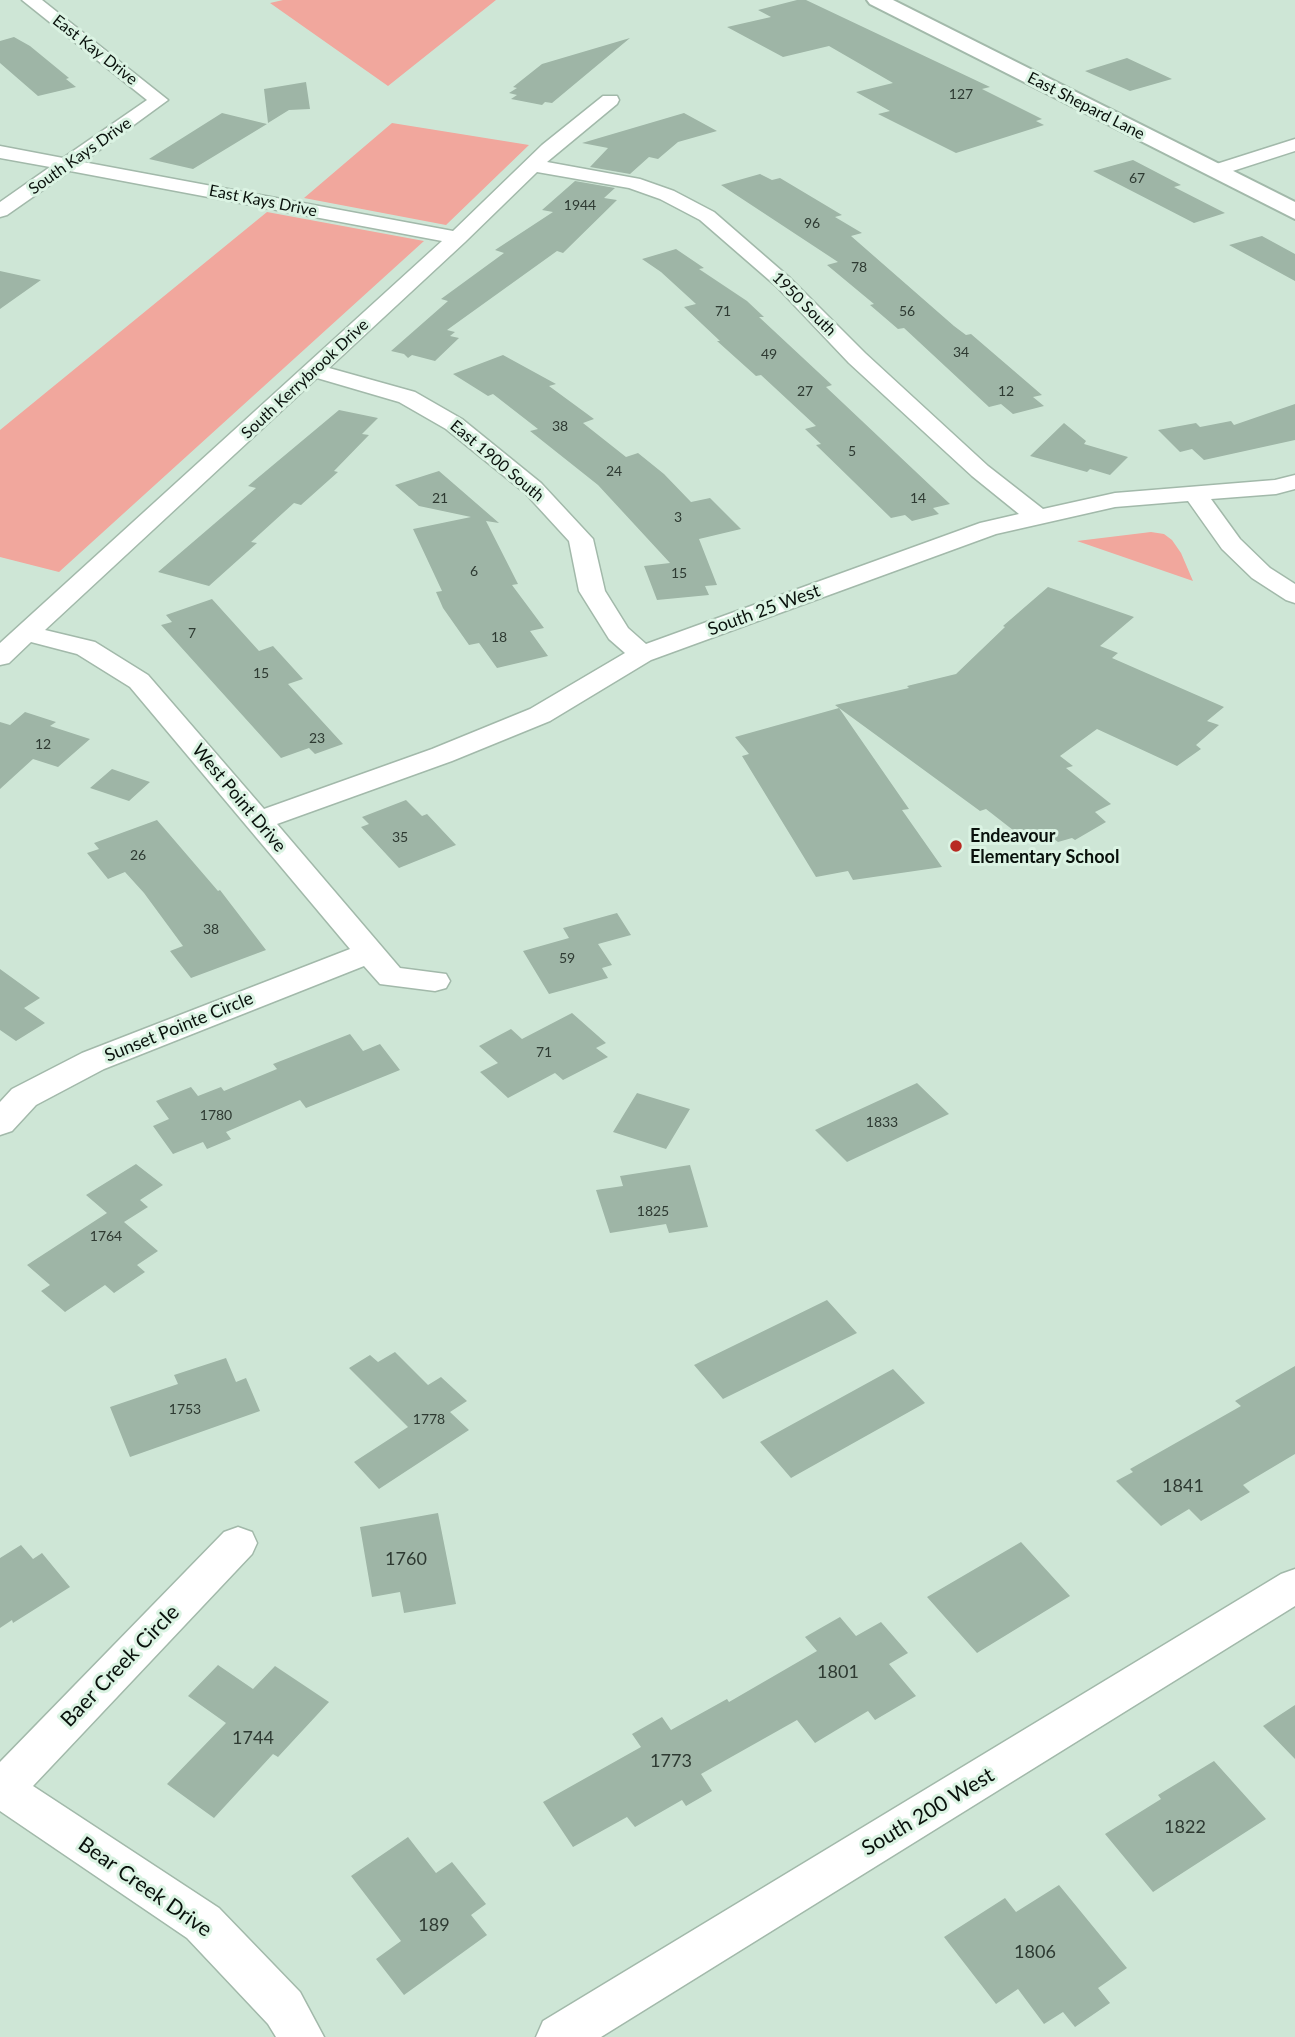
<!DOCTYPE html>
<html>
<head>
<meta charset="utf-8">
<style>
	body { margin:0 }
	canvas { display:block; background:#cee6d6 }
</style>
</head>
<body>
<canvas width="1295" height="2037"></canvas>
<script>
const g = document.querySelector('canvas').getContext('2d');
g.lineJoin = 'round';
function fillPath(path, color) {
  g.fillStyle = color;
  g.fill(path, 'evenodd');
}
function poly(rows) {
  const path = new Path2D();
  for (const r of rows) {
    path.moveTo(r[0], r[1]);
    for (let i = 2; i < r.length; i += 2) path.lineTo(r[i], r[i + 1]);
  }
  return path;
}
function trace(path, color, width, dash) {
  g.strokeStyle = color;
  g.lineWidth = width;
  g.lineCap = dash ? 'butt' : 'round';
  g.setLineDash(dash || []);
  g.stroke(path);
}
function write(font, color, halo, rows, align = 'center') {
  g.font = font + ' Lato,sans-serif';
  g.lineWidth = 6;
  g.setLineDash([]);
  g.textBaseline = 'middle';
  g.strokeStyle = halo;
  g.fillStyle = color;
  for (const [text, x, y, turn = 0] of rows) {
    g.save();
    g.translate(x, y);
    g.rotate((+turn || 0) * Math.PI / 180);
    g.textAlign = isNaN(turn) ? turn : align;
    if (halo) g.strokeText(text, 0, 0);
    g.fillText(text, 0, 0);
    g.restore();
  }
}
fillPath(poly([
	[283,0,496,0,388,86,270,3],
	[392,123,529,145,446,225,304,198],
	[267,212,424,241,59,572,0,557,0,430],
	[1151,532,1164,534,1172,540,1181,553,1193,581,1077,541]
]), '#f1a79d');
fillPath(poly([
	[797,0,806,0,990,87,982,89,1042,119,1036,121,1044,125,956,153,878,114,890,111,856,92,893,83,829,46,783,57,727,27,771,17,758,10],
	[14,37,30,46,69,78,66,79,76,87,38,96,0,63,0,41],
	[630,38,552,103,545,102,542,105,511,99,517,95,509,93,517,88,513,87,542,64],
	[1127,58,1172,79,1130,91,1085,71],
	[306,82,310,109,289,110,268,123,264,89],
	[222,113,267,124,193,169,149,159],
	[684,113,717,131,678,142,658,159,649,157,630,174,590,167,608,148,582,143],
	[1133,160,1181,185,1174,187,1225,213,1194,223,1093,171],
	[760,174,772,180,780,178,842,215,835,217,862,233,851,236,954,326,966,335,971,334,1042,395,1033,397,1044,406,1013,414,1001,404,989,407,904,328,898,329,870,305,874,304,827,265,838,262,721,185],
	[575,181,615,188,604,198,617,200,563,253,557,251,447,330,455,332,450,336,459,338,435,361,412,355,408,358,404,354,391,351,448,301,441,299,504,253,495,250,553,212,542,210],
	[1262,236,1295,254,1295,281,1229,245],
	[676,249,704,268,699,269,747,301,764,317,759,317,832,385,826,387,950,504,933,508,939,514,912,521,905,515,891,518,816,445,821,444,805,429,816,426,761,375,756,376,717,341,720,341,684,307,696,304,661,272,642,259],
	[0,271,41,280,0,309],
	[503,355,556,384,549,386,594,419,583,423,626,457,638,453,664,474,691,502,710,498,741,529,699,539,717,585,705,586,709,595,657,600,644,566,670,563,598,485,530,431,538,429,493,394,488,396,453,374],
	[1295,404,1295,440,1204,460,1192,449,1180,452,1158,430,1196,423,1200,427,1231,421,1234,425],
	[339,410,378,418,362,434,369,435,334,471,338,472,301,505,294,503,251,542,257,543,209,586,158,572,256,488,248,486],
	[1064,423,1086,441,1084,444,1128,457,1110,475,1090,469,1087,472,1030,456],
	[439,471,499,523,486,521,518,584,512,585,544,628,530,631,548,656,497,668,479,643,469,645,443,608,436,592,442,591,413,529,471,517,419,506,395,485],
	[1048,587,1134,617,1100,646,1118,653,1112,658,1224,707,1207,721,1219,725,1196,745,1201,749,1177,766,1097,729,1060,756,1073,766,1066,768,1111,804,1095,812,1106,822,1075,840,1072,838,1058,842,1045,832,1027,841,986,809,980,811,835,705,909,688,907,686,956,674,1005,627,1003,626],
	[212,599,259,651,273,646,303,679,288,684,343,744,315,754,309,748,281,758,161,625,172,622,166,615],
	[839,708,909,809,902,810,942,867,853,880,848,871,816,877,742,756,749,754,735,737],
	[25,712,56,722,50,726,90,739,58,767,33,759,0,789,0,722,10,725],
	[112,769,150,782,129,801,90,788],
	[406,800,422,816,427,814,456,845,399,868,361,827,369,824,362,817],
	[157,820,218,891,220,890,266,950,191,978,170,951,183,946,144,893,125,872,108,879,87,853,99,849,94,843],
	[617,913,631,935,598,944,612,965,602,968,608,978,549,994,523,951,569,938,563,928],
	[0,969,40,998,24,1008,45,1023,16,1041,0,1030],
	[572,1013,606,1043,596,1048,608,1057,563,1080,555,1073,508,1098,480,1072,498,1063,479,1046,511,1029,522,1039],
	[350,1034,363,1051,380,1044,400,1070,306,1108,300,1100,226,1132,231,1139,207,1149,203,1142,173,1154,153,1126,169,1119,156,1101,191,1087,198,1096,221,1087,224,1091,277,1069,273,1064],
	[917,1083,949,1114,847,1162,815,1130],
	[637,1093,690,1109,666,1149,613,1132],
	[136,1164,163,1185,140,1200,148,1207,124,1222,158,1251,137,1265,145,1272,114,1293,105,1285,65,1312,41,1291,50,1285,27,1265,107,1213,86,1195],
	[690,1165,708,1227,669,1233,666,1224,610,1233,596,1190,623,1186,620,1176],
	[827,1300,857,1333,723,1399,694,1365],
	[395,1352,428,1385,441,1377,467,1401,450,1412,469,1430,379,1489,354,1462,408,1427,349,1368,370,1355,378,1362],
	[226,1358,236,1382,246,1378,260,1411,130,1457,110,1407,178,1384,174,1375],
	[1295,1366,1295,1454,1243,1485,1250,1492,1201,1521,1189,1509,1161,1526,1116,1481,1133,1472,1130,1469,1241,1406,1235,1401],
	[893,1369,925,1403,791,1478,760,1442],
	[438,1513,456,1604,404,1613,400,1592,372,1597,360,1527],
	[1021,1542,1070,1596,977,1653,927,1597],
	[21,1545,33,1559,42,1553,70,1587,13,1623,12,1620,0,1628,0,1558],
	[840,1617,856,1636,881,1622,908,1653,889,1664,916,1696,875,1720,868,1711,815,1743,797,1720,701,1774,712,1791,686,1806,682,1800,635,1827,627,1817,573,1847,543,1802,641,1747,632,1734,662,1717,671,1730,727,1699,729,1702,817,1651,805,1637],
	[218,1665,253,1689,275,1666,329,1702,278,1757,273,1754,214,1818,167,1784,226,1723,188,1696],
	[1295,1705,1295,1759,1263,1726],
	[1214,1761,1266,1819,1153,1892,1105,1834,1161,1799,1158,1795],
	[408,1837,436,1873,452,1862,486,1904,471,1915,487,1935,404,1995,376,1959,401,1941,351,1876],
	[1059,1885,1127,1968,1098,1988,1110,2003,1075,2027,1063,2012,1044,2024,1018,1989,996,2004,944,1937,1005,1898,1016,1912]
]), '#9eb5a6');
const street = poly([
	[22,0,42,0,168,100,83,162,453,231,542,145,603,96,617,96,619,100,617,104,547,162,640,179,674,191,714,212,790,278,865,353,988,466,1043,509,1115,493,1275,480,1295,475,1295,489,1276,494,1211,499,1240,539,1270,568,1295,584,1295,603,1286,600,1252,578,1222,549,1188,501,1115,507,996,534,651,660,550,721,452,761,277,824,400,968,446,974,450,981,446,988,435,991,380,984,364,966,104,1069,36,1105,12,1131,0,1135,0,1102,12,1089,82,1053,350,949,130,687,77,654,31,642,9,663,0,665,0,643,442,241,70,171,7,215,0,217,0,202,50,167,0,158,0,146,63,158,147,100,22,0],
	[537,172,629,188,660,199,700,220,776,286,849,363,972,476,1019,514,980,523,646,644,628,628,605,591,593,539,541,483,462,419,415,392,329,368,465,242,537,172],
	[317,378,399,402,446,429,525,493,569,541,579,591,609,639,625,653,530,709,432,749,264,809,148,675,95,642,45,630,317,378],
	[1295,139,1295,151,1214,177,1204,171,1207,167,1295,139],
	[238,1527,252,1532,257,1543,252,1554,33,1786,219,1908,300,1992,324,2037,276,2037,268,2024,187,1938,0,1811,0,1762,224,1532,238,1527],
	[1295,1569,1295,1606,601,2037,536,2037,543,2021,1281,1574,1295,1569]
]);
const secondary = poly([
	[867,0,893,0,1295,202,1295,219,870,4,867,0]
]);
trace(street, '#a2b9aa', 3);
trace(secondary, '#a2b9aa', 4);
fillPath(street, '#fff');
fillPath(secondary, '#fff');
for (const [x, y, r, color] of [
	[956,846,7,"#b82a22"]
]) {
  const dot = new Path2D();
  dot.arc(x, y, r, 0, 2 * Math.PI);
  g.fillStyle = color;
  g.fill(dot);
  trace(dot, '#dbf3e3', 2.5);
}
write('14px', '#2e3a32', null, [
	["127",961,94],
	["67",1137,178],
	["1944",580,205],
	["96",812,223],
	["78",859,267],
	["71",723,311],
	["56",907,311],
	["34",961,352],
	["49",769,354],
	["27",805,391],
	["12",1006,391],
	["38",560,426],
	["5",852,451],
	["24",614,471],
	["21",440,498],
	["14",918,498],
	["3",678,517],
	["6",474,571],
	["15",679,573],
	["7",192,633],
	["18",499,637],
	["15",261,673],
	["23",317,738],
	["12",43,744],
	["35",400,837],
	["26",138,855],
	["38",211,929],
	["59",567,958],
	["71",544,1052],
	["1780",216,1115],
	["1833",882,1122],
	["1825",653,1211],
	["1764",106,1236],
	["1753",185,1409],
	["1778",429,1419]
]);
write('16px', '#09110c', '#dbf3e3', [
	["East Kay Drive",95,50,38],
	["East Shepard Lane",1086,106,27],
	["South Kays Drive",80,156,-35],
	["East Kays Drive",263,201,11],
	["1950 South",804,304,45],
	["South Kerrybrook Drive",305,379,-43],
	["East 1900 South",497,461,40]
]);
write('18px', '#09110c', '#dbf3e3', [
	["South 25 West",764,610,-20],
	["West Point Drive",239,798,50],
	["Sunset Pointe Circle",179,1027,-22]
]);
write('bold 18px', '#09110c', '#dbf3e3', [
	["Endeavour",970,836],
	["Elementary School",970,857]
], 'left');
write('18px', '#2e3a32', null, [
	["1841",1183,1486],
	["1760",406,1559],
	["1801",838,1672],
	["1744",253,1738],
	["1773",671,1761],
	["1822",1185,1827],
	["189",434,1925],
	["1806",1035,1952]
]);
write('21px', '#09110c', '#dbf3e3', [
	["Baer Creek Circle",120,1666,-46],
	["South 200 West",928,1812,-31],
	["Bear Creek Drive",145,1887,35]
]);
</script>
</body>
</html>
